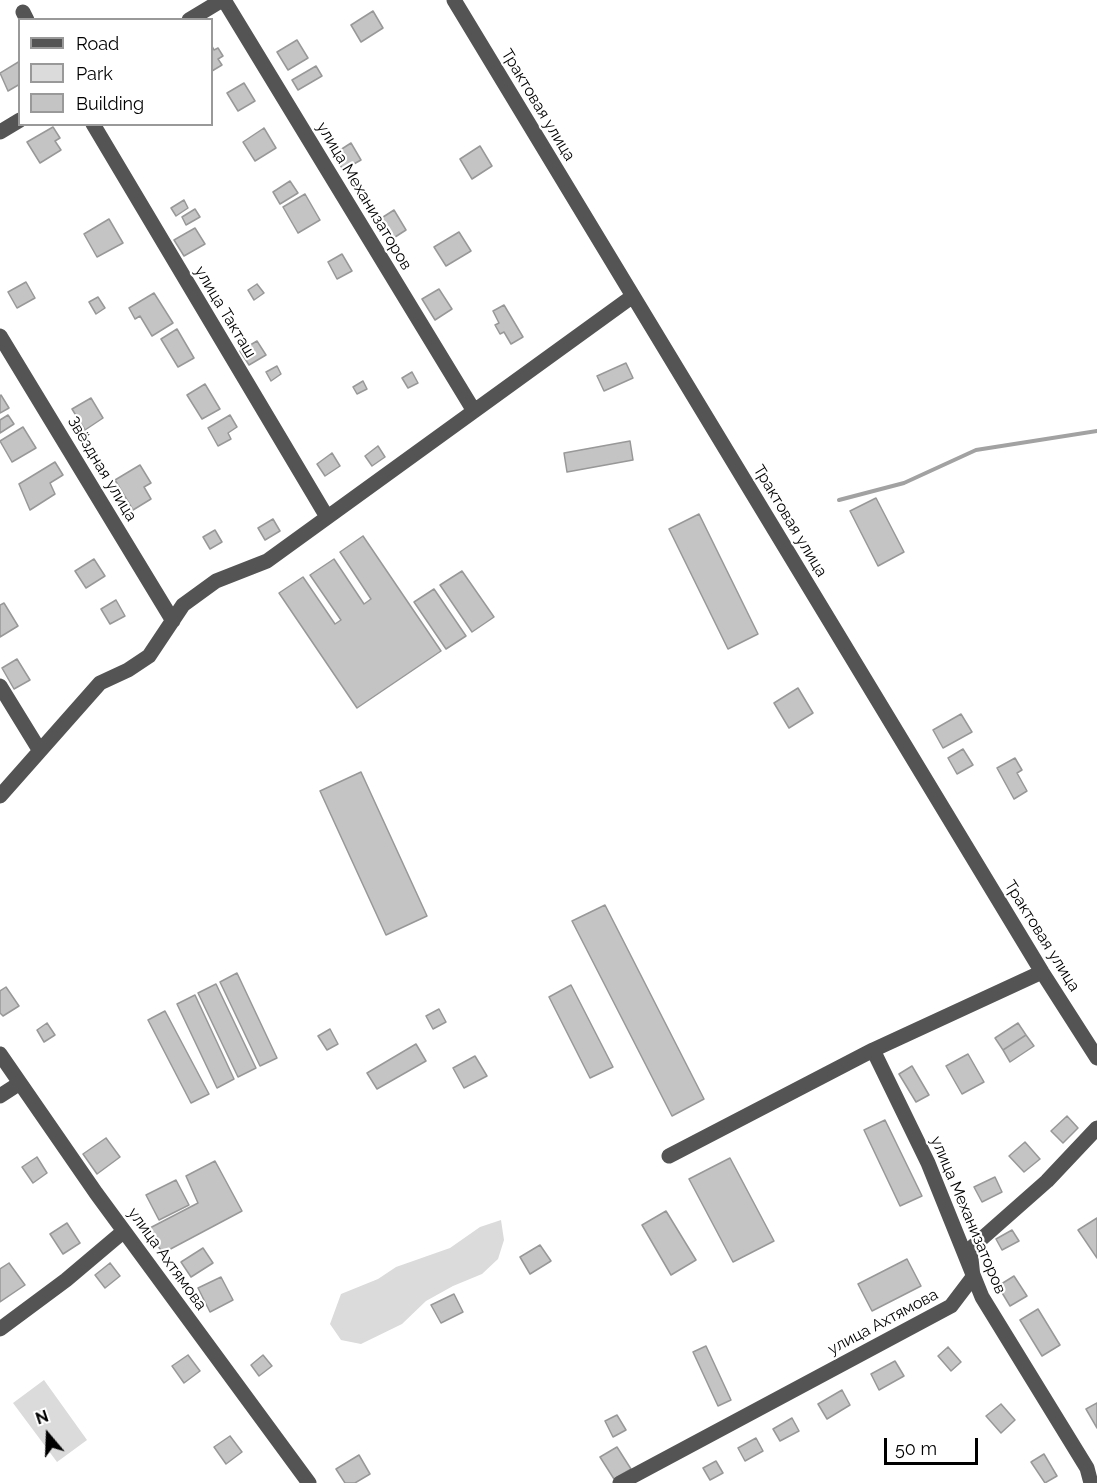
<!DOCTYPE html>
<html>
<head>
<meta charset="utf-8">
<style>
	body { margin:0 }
	#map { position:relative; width:1097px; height:1483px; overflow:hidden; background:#fff; font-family:Raleway,sans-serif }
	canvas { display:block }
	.legend { position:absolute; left:18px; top:18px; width:195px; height:108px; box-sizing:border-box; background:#fff; border:2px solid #999; margin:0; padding:8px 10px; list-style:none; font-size:18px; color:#000 }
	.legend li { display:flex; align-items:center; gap:12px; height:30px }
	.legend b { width:30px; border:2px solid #999 }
	.north { position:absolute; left:18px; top:1405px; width:60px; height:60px; -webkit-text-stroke:4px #fff; paint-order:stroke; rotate:341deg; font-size:16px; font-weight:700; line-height:24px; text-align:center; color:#000 }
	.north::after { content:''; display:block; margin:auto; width:21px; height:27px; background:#000; clip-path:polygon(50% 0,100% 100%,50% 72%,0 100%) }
	.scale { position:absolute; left:884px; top:1438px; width:94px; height:27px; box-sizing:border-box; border:3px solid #000; border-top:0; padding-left:8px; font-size:18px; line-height:21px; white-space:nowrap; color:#000; -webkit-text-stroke:4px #fff; paint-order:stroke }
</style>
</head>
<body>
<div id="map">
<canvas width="1097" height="1483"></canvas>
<ul class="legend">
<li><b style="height:8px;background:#545454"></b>Road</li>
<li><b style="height:16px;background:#dbdbdb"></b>Park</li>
<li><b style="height:16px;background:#c4c4c4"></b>Building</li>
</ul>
<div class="north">N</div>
<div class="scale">50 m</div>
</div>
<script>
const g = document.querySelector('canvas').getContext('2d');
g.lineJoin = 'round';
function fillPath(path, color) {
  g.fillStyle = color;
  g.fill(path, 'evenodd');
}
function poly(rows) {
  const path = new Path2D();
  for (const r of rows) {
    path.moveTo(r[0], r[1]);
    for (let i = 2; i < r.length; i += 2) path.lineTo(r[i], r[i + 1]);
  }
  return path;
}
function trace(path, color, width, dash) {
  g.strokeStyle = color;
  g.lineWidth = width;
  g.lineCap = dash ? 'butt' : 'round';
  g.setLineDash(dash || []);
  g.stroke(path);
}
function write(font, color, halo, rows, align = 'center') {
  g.font = font + ' Raleway,sans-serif';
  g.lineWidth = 4.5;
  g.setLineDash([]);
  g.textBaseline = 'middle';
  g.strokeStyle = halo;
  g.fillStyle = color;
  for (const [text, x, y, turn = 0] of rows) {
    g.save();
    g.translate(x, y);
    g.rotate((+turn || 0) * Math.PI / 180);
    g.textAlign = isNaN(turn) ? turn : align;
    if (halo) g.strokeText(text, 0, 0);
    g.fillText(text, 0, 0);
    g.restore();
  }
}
fillPath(poly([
	[501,1220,504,1240,498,1259,482,1274,453,1286,426,1301,402,1324,361,1344,341,1340,330,1324,341,1294,378,1279,396,1267,450,1248,480,1227],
	[44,1380,87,1440,57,1462,13,1403]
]), '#dbdbdb');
trace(poly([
	[839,500,904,483,976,450,1097,431]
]), '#a2a2a2', 4);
const building = poly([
	[373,11,383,28,361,42,351,25,373,11],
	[297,40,308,58,288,70,277,52,297,40],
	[212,46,214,50,218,48,223,56,218,59,222,65,212,71,212,46],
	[20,61,20,84,8,91,0,73,20,61],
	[316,66,322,76,298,90,292,80,316,66],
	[244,83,255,101,238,111,227,93,244,83],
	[53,127,60,138,55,141,61,150,40,163,27,142,53,127],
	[264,128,276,148,255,161,243,142,264,128],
	[351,143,361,160,343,170,334,154,351,143],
	[480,146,492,166,472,179,460,159,480,146],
	[290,181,298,193,280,204,273,192,290,181],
	[305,194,320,220,298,233,283,207,305,194],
	[184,200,188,208,176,216,171,208,184,200],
	[195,209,200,217,186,225,182,217,195,209],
	[394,210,406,230,392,239,380,219,394,210],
	[109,219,123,243,97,257,84,234,109,219],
	[195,228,205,244,184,256,174,240,195,228],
	[459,232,471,251,446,266,434,247,459,232],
	[342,254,352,271,337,279,328,262,342,254],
	[26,282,35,298,17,308,8,292,26,282],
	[257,284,264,293,254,300,248,290,257,284],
	[439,289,452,309,435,320,422,299,439,289],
	[154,293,173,323,152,336,140,316,135,319,129,308,154,293],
	[98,297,105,308,96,314,89,302,98,297],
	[504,305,523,337,511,344,504,332,500,334,495,325,499,323,493,311,504,305],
	[177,329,194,358,178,367,161,339,177,329],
	[257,341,266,355,249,365,240,351,257,341],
	[626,363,633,378,604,391,597,376,626,363],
	[277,366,281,374,271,381,266,372,277,366],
	[412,372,418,383,408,388,402,378,412,372],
	[363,381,367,389,357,394,353,387,363,381],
	[205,384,220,409,202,419,187,395,205,384],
	[1,395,9,408,0,413,0,396,1,395],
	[91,398,103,418,85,430,72,409,91,398],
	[8,415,14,424,0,433,0,420,8,415],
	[230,415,237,427,228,433,231,439,218,446,208,428,230,415],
	[23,427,36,448,12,462,0,441,23,427],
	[630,441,633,460,567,472,564,453,630,441],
	[378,446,385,457,372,466,365,456,378,446],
	[332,453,340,466,325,476,317,464,332,453],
	[55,462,63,475,50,483,55,494,30,510,19,484,55,462],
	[140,465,151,483,144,487,151,499,133,510,115,480,140,465],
	[876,498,904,552,878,566,850,511,876,498],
	[699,514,758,634,728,649,669,529,699,514],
	[273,519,280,531,265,540,258,528,273,519],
	[215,530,222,542,210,549,203,537,215,530],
	[363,536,441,651,357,708,279,593,303,577,335,624,341,620,310,575,334,559,364,604,371,599,340,552,363,536],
	[94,559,105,576,86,588,75,571,94,559],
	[462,571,494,617,472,632,440,585,462,571],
	[434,589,466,636,446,649,414,602,434,589],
	[116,600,125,616,110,624,101,609,116,600],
	[4,603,18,626,0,637,0,605,4,603],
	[17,659,30,680,14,689,2,668,17,659],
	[798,688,813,713,789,728,774,703,798,688],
	[961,714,972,732,943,748,933,730,961,714],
	[963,749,973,765,957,774,948,758,963,749],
	[1015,758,1022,770,1017,773,1027,791,1014,799,997,768,1015,758],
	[361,772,427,916,386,935,320,791,361,772],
	[605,905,704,1099,672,1116,572,921,605,905],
	[237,973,277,1058,260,1066,220,982,237,973],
	[216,984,256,1068,238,1077,198,993,216,984],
	[571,985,613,1067,590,1078,549,997,571,985],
	[6,987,19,1006,3,1016,0,1013,0,991,6,987],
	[195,995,234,1079,217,1088,177,1004,195,995],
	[439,1009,446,1022,433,1029,426,1016,439,1009],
	[165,1011,209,1094,191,1103,148,1020,165,1011],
	[47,1023,55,1035,44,1042,37,1030,47,1023],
	[1018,1023,1026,1035,1003,1050,995,1038,1018,1023],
	[330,1029,338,1044,327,1050,318,1036,330,1029],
	[1026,1035,1034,1046,1010,1062,1003,1050,1026,1035],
	[416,1044,426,1061,377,1089,367,1073,416,1044],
	[968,1054,984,1082,962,1094,946,1066,968,1054],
	[475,1056,487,1076,464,1088,453,1068,475,1056],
	[912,1066,929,1095,916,1102,899,1074,912,1066],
	[1067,1116,1078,1128,1063,1143,1051,1131,1067,1116],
	[885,1120,922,1196,900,1206,864,1130,885,1120],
	[106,1138,120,1157,97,1174,83,1154,106,1138],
	[1025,1142,1040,1159,1024,1172,1009,1156,1025,1142],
	[37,1157,47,1173,33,1183,22,1167,37,1157],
	[730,1158,774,1241,733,1262,689,1179,730,1158],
	[215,1161,242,1211,163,1253,146,1230,198,1203,186,1176,215,1161],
	[995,1177,1002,1192,982,1202,974,1187,995,1177],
	[176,1180,189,1205,159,1220,146,1195,176,1180],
	[666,1211,696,1260,671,1275,642,1225,666,1211],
	[1097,1218,1097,1258,1078,1230,1097,1218],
	[67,1223,80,1243,63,1254,50,1234,67,1223],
	[1012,1230,1019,1241,1002,1250,996,1239,1012,1230],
	[540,1245,551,1261,530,1274,520,1257,540,1245],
	[203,1248,213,1263,191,1277,181,1262,203,1248],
	[907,1259,921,1286,872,1311,858,1284,907,1259],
	[9,1263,25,1285,0,1302,0,1269,9,1263],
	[110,1263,120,1276,105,1288,95,1275,110,1263],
	[1014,1276,1027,1296,1010,1306,998,1286,1014,1276],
	[221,1277,233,1300,210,1312,198,1288,221,1277],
	[454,1294,463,1312,441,1323,431,1305,454,1294],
	[1038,1309,1060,1345,1042,1356,1020,1320,1038,1309],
	[706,1346,731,1400,718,1406,693,1352,706,1346],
	[948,1347,961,1362,951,1371,938,1356,948,1347],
	[188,1355,200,1371,184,1383,172,1366,188,1355],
	[263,1355,272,1366,259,1376,251,1365,263,1355],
	[895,1361,904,1376,879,1390,871,1374,895,1361],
	[842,1390,850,1405,827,1419,818,1404,842,1390],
	[1097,1403,1097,1428,1086,1409,1097,1403],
	[1001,1404,1015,1420,1001,1433,986,1416,1001,1404],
	[617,1415,626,1430,613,1437,605,1421,617,1415],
	[792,1418,799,1431,780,1441,773,1429,792,1418],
	[230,1436,242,1452,226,1464,214,1447,230,1436],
	[756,1438,763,1451,745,1461,738,1448,756,1438],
	[617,1447,631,1469,614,1479,600,1457,617,1447],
	[1044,1454,1057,1476,1045,1483,1031,1462,1044,1454],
	[359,1455,370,1474,355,1483,345,1483,336,1469,359,1455],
	[716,1461,723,1473,710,1480,703,1468,716,1461]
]);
fillPath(building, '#c4c4c4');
trace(building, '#989898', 1.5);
trace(poly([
	[224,0,474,411],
	[454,0,1042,972,1097,1058],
	[23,12,27,20],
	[189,20,222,0],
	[93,124,327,517],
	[0,132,20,120],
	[0,336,173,621],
	[0,686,40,751],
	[0,796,100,683,128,670,149,656,183,605,216,581,267,561,633,296],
	[873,1050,928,1163,982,1297,1087,1468,1091,1483],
	[0,1054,96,1193,309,1483],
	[0,1096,20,1083],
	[669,1156,873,1050,1042,972],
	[0,1329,66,1280,124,1231],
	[620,1483,951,1306,973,1277,970,1249,1047,1181,1097,1128]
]), '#545454', 15);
write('16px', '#000', '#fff', [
	["Трактовая улица",538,105,59],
	["улица Механизаторов",364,196,59],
	["улица Такташ",225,312,59],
	["Звёздная улица",102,469,59],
	["Трактовая улица",790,521,59],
	["Трактовая улица",1042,936,58],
	["улица Механизаторов",968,1215,67],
	["улица Ахтямова",167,1259,54],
	["улица Ахтямова",883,1322,-28]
]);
</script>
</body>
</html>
